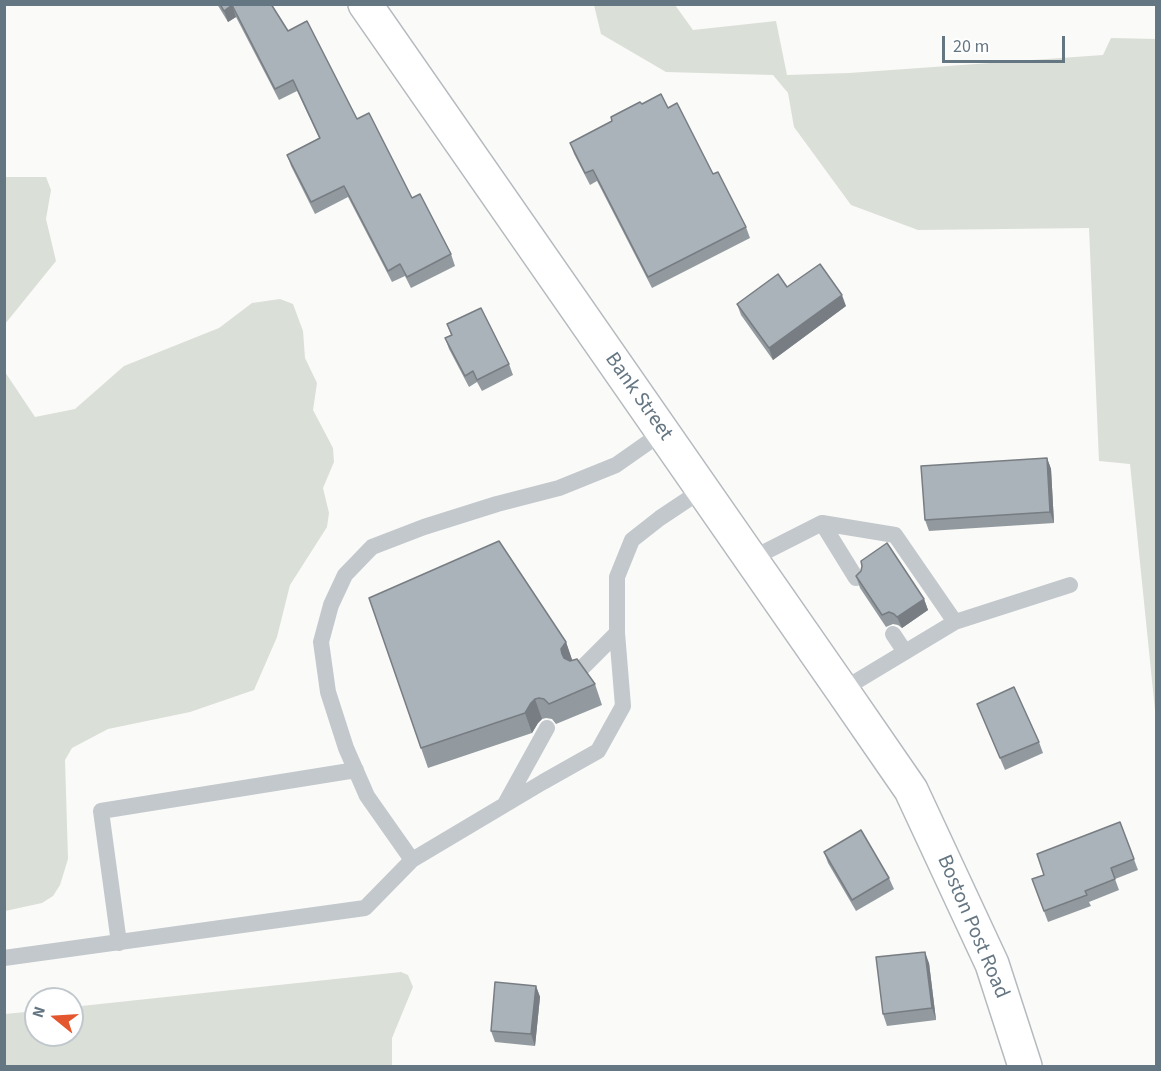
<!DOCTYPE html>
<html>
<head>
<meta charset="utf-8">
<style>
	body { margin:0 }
	#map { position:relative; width:1161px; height:1071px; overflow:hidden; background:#fafaf8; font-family:"Source Sans 3",sans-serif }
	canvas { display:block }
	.frame { position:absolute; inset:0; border:6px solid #657683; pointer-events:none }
	.north { position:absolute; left:24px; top:987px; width:60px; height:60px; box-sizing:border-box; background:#fff; border:2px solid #c1c8cd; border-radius:50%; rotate:288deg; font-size:16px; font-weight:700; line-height:24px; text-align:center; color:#657683 }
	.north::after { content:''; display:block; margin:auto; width:21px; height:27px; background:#e4572e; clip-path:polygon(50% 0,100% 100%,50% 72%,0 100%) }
	.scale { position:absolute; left:942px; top:36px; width:123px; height:27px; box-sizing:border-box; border:3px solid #657683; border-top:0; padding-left:8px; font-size:18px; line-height:21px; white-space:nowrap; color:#657683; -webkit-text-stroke:4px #fff; paint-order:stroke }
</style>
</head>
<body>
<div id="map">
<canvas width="1161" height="1071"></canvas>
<div class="frame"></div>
<div class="north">N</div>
<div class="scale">20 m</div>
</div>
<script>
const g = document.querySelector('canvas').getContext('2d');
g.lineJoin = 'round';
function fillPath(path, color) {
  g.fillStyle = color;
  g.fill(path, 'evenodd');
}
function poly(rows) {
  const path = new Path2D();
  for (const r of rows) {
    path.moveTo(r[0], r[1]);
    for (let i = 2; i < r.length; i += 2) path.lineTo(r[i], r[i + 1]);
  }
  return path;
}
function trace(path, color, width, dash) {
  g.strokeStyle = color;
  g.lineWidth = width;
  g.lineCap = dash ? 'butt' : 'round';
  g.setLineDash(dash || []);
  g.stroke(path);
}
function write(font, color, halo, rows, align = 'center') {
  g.font = font + ' "Source Sans 3",sans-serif';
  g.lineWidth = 6;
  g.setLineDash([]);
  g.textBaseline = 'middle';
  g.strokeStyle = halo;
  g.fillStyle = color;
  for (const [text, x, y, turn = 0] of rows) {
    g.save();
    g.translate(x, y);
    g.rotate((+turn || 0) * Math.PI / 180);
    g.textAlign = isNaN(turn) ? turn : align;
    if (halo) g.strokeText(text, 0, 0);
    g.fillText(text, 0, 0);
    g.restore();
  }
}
fillPath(poly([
	[594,5,675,5,693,30,776,21,787,75,849,73,1103,55,1111,38,1156,39,1156,720,1130,464,1099,461,1089,228,918,230,851,205,794,127,788,93,773,75,666,72,601,34],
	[5,177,46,177,51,190,46,219,56,261,5,324],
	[280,299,293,304,303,331,305,358,317,383,313,410,333,448,334,462,323,488,329,513,327,527,290,585,277,637,254,690,190,712,108,729,72,748,65,760,68,859,60,885,53,896,42,903,5,911,5,372,35,417,75,409,124,366,219,328,252,303],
	[401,972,408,975,413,987,392,1038,392,1066,5,1066,5,1014,36,1011,36,1035,72,1035,72,1007]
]), '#dadfd7');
const primary = poly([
	[365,4,842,690,911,790,992,964,1025,1066]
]);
trace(primary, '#b5babe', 36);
trace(poly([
	[663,432,616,465,559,488,497,504,424,527,372,547,345,575,331,605,321,642,328,692,346,748,367,796,412,860,543,782,598,751,623,706,617,633,617,577,632,540,660,518,702,490],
	[822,523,856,578],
	[751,559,822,523,895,535,955,622,842,690],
	[955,622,1070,585],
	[893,634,905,652],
	[579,671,617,633],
	[505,804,547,728],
	[119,943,101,811,356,770],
	[4,958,365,908,412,860]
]), '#c3c8cc', 16);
trace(primary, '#fff', 33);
fillPath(poly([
	[217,4,271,4,288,31,357,119,412,198,451,254,455,266,411,288,405,276,392,282,348,197,315,214,291,166,287,155,319,138,297,91,279,100,236,17,228,22],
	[642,104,668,108,713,174,746,227,750,238,652,288,597,181,590,185,574,154,570,143,612,121],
	[787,287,846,306,773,360,741,315,737,304],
	[447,324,509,364,513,375,482,391,477,382,469,387,449,349,445,338,451,335],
	[1047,458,1051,469,1054,523,929,531,925,520],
	[856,576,924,599,928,610,902,628,898,625,893,624,886,627,860,588],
	[566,642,572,661,595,684,602,705,556,724,552,719,546,718,542,719,538,723,532,733,428,768,421,748],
	[977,704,1039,742,1043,753,1005,770],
	[1120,822,1138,870,1115,879,1119,890,1089,902,1091,906,1048,922,1032,879,1044,875],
	[824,852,889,878,894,889,856,911,828,863],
	[929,963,936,1020,887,1026,883,1014],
	[536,986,540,997,535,1046,495,1042,491,1031]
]), '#929a9f');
fillPath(poly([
	[232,5,236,17,228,22,224,11],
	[842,295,846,306,773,360,769,348],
	[1047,458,1051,469,1054,523,1050,512],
	[924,599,928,610,902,628,897,617],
	[566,642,573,662,569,669,562,654,561,649],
	[535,699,542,719,538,723,532,733,525,713,531,703],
	[925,952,929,963,936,1020,932,1008],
	[536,986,540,997,535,1046,531,1034]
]), '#777d82');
const building = poly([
	[220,4,271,4,288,31,307,21,357,119,369,113,412,198,420,194,451,254,407,277,400,264,388,271,344,186,311,202,287,155,320,138,293,80,275,89,232,5,224,11,220,4],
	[661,94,668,108,677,103,713,174,718,172,746,227,648,277,593,170,585,173,570,143,612,121,611,117,640,102,642,104,661,94],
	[820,264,842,295,769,348,737,304,778,274,787,287,820,264],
	[481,308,509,364,477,380,473,371,465,376,445,338,452,335,447,324,481,308],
	[1047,458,1050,512,925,520,921,466,1047,458],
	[499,541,566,642,561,649,562,654,564,658,570,661,577,659,595,684,549,704,544,699,539,698,535,699,531,703,525,713,421,748,369,598,499,541],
	[887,543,924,599,897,617,894,614,889,612,882,615,856,576,861,571,862,566,861,561,887,543],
	[1014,687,1039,742,1000,758,977,704,1014,687],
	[1120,822,1134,859,1111,868,1115,879,1085,891,1087,895,1044,911,1032,879,1044,875,1037,854,1120,822],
	[861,830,889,878,852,900,824,852,861,830],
	[925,952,932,1008,883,1014,876,957,925,952],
	[495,982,536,986,531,1034,491,1031,495,982]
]);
fillPath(building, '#aab3b9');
trace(building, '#777d82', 1.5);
write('21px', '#657683', '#fff', [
	["Bank Street",638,397,55],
	["Boston Post Road",972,927,67]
]);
</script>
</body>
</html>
